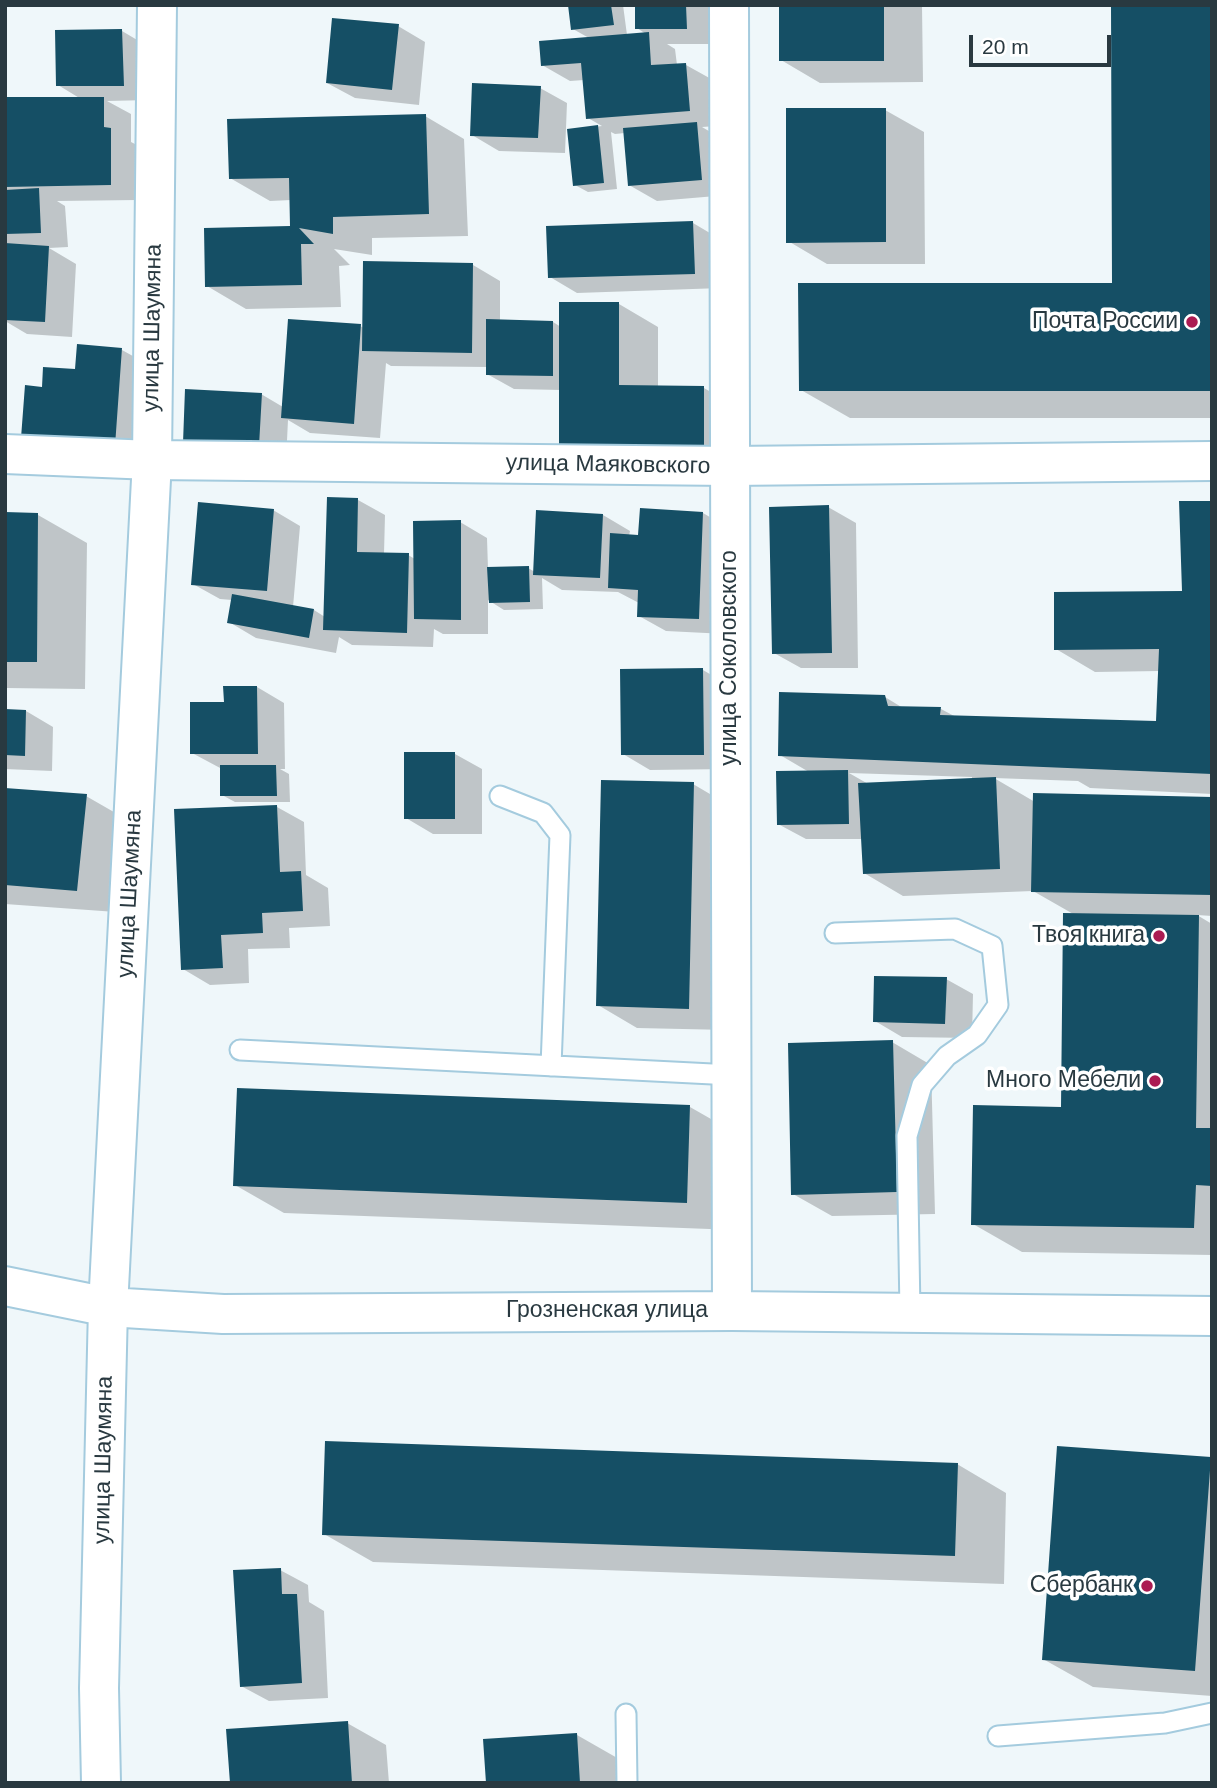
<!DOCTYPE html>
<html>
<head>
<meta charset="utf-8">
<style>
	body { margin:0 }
	#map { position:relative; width:1217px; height:1788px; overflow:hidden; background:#eff7fa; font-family:Arial,sans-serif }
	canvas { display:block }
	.frame { position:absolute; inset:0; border:7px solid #293940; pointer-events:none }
	.scale { position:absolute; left:969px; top:35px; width:142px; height:32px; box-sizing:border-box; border:4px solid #293940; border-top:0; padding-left:9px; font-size:21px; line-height:24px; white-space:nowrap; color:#293940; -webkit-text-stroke:5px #fff; paint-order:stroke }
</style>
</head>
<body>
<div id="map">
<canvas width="1217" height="1788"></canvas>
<div class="frame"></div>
<div class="scale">20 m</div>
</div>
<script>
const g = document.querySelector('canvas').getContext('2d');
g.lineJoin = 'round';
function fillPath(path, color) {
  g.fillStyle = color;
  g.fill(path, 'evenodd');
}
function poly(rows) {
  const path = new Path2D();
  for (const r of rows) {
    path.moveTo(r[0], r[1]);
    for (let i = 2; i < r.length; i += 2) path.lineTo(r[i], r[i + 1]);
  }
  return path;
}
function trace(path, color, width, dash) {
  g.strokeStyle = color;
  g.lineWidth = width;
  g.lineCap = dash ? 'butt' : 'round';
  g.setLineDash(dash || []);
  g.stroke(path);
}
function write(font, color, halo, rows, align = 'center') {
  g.font = font + ' Arial,sans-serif';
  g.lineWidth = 7;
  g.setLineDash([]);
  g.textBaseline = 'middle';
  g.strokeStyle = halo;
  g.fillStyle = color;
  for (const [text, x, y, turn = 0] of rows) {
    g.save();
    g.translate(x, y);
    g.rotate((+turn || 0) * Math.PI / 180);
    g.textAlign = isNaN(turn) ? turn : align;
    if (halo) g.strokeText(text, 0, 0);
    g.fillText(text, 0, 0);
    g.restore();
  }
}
fillPath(poly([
	[570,5,623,5,627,35,646,34,637,28,637,5,713,5,713,44,667,44,675,49,677,65,686,65,713,80,717,126,702,127,724,140,728,195,657,201,629,185,625,133,615,134,611,132,617,189,588,192,575,185,569,130,602,126,588,118,584,80,570,81,542,65,589,38,573,29],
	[781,5,922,5,923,82,820,83,781,60],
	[1212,5,1212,418,850,418,801,390,1114,284],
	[398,26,425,42,419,105,355,98,327,83],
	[122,31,149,47,150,100,107,101,131,114,131,142,137,145,138,200,57,201,65,206,68,247,49,248,76,264,72,337,27,334,5,321,5,98,81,99,58,85],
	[540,88,567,103,565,153,499,151,472,135],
	[885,110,924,132,925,264,827,264,788,241],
	[425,116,464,139,468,236,372,238,372,255,334,249,350,265,339,266,341,307,246,309,207,286,292,227,291,200,270,201,230,178],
	[693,223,720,239,722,288,577,293,550,277],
	[473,265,500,281,500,321,553,322,561,327,619,304,658,327,658,387,704,388,743,411,743,471,561,390,514,389,487,374,487,367,391,366,386,363,380,438,310,433,288,420,286,461,211,458,261,394,283,407,360,326,364,328],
	[122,350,149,365,141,460,43,389],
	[358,500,385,515,384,554,408,555,415,559,460,522,487,538,488,569,528,568,535,572,603,515,630,531,629,536,640,537,703,513,730,529,726,634,666,631,639,616,639,603,618,592,562,590,542,578,543,609,504,610,488,600,488,634,443,634,434,629,433,647,352,645,339,637,336,653,256,638,229,622,232,600,220,599,193,584,273,510,300,526,293,607,314,610,325,617],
	[1212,503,1212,794,1090,788,1078,781,994,778,1035,802,1212,798,1212,916,1197,915,1212,924,1212,1255,1022,1252,973,1224,1062,1109,1075,915,1033,891,903,896,864,873,863,839,806,839,778,824,809,772,780,755,885,697,903,708,941,709,956,717,1158,723,1160,671,1095,672,1056,649,1189,593],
	[849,773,972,777,972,780,870,785],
	[828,507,856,523,858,668,801,668,774,653],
	[5,514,38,515,87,543,85,689,5,688],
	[703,670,730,686,730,769,650,770,623,754],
	[257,687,284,703,285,769,280,769,289,774,290,802,235,802,222,795,222,769,192,753,225,704],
	[5,711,26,711,53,727,52,771,5,769],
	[455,754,482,769,482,834,433,834,406,818],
	[693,784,732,807,728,1030,637,1028,598,1005],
	[5,790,86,796,126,819,116,912,5,904],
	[277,807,304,822,306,875,328,888,330,926,289,928,290,948,248,949,249,983,210,985,183,969],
	[946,979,973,994,972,1038,902,1037,875,1021],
	[892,1042,931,1065,935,1214,832,1216,793,1194],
	[690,1107,739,1135,736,1230,284,1213,235,1185],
	[1210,1459,1212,1696,1093,1687,1043,1659],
	[957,1464,1006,1493,1004,1584,373,1562,324,1534],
	[280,1570,308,1585,309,1602,324,1611,328,1698,269,1701,241,1686],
	[347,1723,386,1745,389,1783,232,1783],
	[577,1735,626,1763,627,1783,487,1783]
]), '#0003');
fillPath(poly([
	[568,5,611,5,614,25,571,30],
	[635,5,686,5,687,29,635,29],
	[779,5,884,5,884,61,779,61],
	[1111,5,1212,5,1212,391,799,391,798,283,1112,283],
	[332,18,399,24,392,90,326,83],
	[122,29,124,86,56,86,55,30],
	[649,32,651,65,686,63,690,111,586,119,581,63,541,66,539,41],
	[472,83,541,86,538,138,470,136],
	[5,97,104,97,104,127,111,128,111,185,5,187],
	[786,108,886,108,886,242,786,243],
	[426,114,429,214,333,217,333,234,299,228,314,244,301,244,302,285,205,287,204,228,290,226,289,178,229,179,227,119],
	[697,122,702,180,628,186,623,128],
	[598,125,604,183,573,186,567,129],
	[39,188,41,233,5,234,5,190],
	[693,221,695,274,548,278,546,226],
	[5,243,49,246,45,322,5,320],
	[363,261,473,263,472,353,362,351],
	[559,302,619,302,619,385,704,386,704,450,559,448],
	[288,319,361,324,354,424,281,418],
	[486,319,553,321,553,376,486,375],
	[77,344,122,348,115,446,21,438,25,385,42,387,43,367,75,369],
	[185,389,262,393,259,446,183,443],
	[327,497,358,498,357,552,409,553,407,633,323,630],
	[1179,501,1212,501,1212,774,778,756,779,692,885,695,888,706,941,707,940,715,1156,721,1159,649,1054,650,1054,592,1182,591],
	[198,502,274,509,267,591,191,585],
	[829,505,832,653,772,654,769,507],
	[640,508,703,512,699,619,637,617,638,590,608,588,610,533,638,535],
	[536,510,603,514,600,578,533,575],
	[5,512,38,513,37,662,5,662],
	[461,520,461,620,414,619,413,521],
	[529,566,530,602,489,603,487,567],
	[232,594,314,609,309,638,227,623],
	[703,668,704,755,621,755,620,669],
	[223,686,257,686,258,754,190,754,190,702,224,702],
	[5,709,26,710,25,756,5,755],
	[404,752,455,752,455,819,404,819],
	[220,765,276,765,277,796,220,796],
	[848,770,849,824,777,825,776,771],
	[996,777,1000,869,863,874,858,783],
	[601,780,694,782,689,1009,596,1006],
	[5,788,87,794,77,891,5,885],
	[1033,793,1212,797,1212,895,1031,892],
	[277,805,280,872,301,871,303,911,262,913,263,933,221,935,223,968,181,970,174,809],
	[1063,913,1199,915,1196,1128,1212,1128,1212,1186,1196,1185,1194,1228,971,1225,973,1105,1061,1107],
	[874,976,947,977,945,1024,873,1022],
	[893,1040,897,1192,791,1195,788,1043],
	[237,1088,690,1105,687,1203,233,1186],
	[325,1441,958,1463,955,1556,322,1535],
	[1057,1446,1211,1457,1195,1671,1042,1660],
	[281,1568,282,1594,297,1594,302,1683,240,1687,233,1570],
	[348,1721,352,1783,230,1783,226,1729],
	[577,1733,580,1783,486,1783,483,1739]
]), '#154f65');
const service = poly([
	[500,796,543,813,560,835,551,1066],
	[835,933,955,929,992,946,998,1005,977,1035,947,1056,922,1085,907,1136,910,1312],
	[240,1050,732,1075],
	[626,1714,627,1783],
	[998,1736,1165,1723,1212,1713]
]);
const minor = poly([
	[5,454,152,460,730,466,1212,461],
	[5,1286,108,1307,99,1688,101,1783]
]);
const tertiary = poly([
	[157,5,152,460,108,1307,223,1314,732,1311,1212,1316],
	[729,5,732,1311]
]);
trace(service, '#a4cbde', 23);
trace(minor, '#a4cbde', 42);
trace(tertiary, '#a4cbde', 42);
trace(service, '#fff', 19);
trace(minor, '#fff', 38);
trace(tertiary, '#fff', 38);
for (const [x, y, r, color] of [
	[1192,322,7,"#ab1b52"],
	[1159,936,7,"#ab1b52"],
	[1155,1081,7,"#ab1b52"],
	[1147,1586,7,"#ab1b52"]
]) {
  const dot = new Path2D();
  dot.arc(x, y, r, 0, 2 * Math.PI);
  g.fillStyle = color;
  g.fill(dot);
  trace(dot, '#fff', 2.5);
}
write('23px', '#293940', '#fff', [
	["Почта России",1178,322],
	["Твоя книга",1145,936],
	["Много Мебели",1141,1081],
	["Сбербанк",1133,1586]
], 'right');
write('23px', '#293940', '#fff', [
	["улица Шаумяна",153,328,-89],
	["улица Маяковского",608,465,1],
	["улица Соколовского",730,658,-90],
	["улица Шаумяна",130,894,-87],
	["Грозненская улица",607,1311],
	["улица Шаумяна",104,1460,-89]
]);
</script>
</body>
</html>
